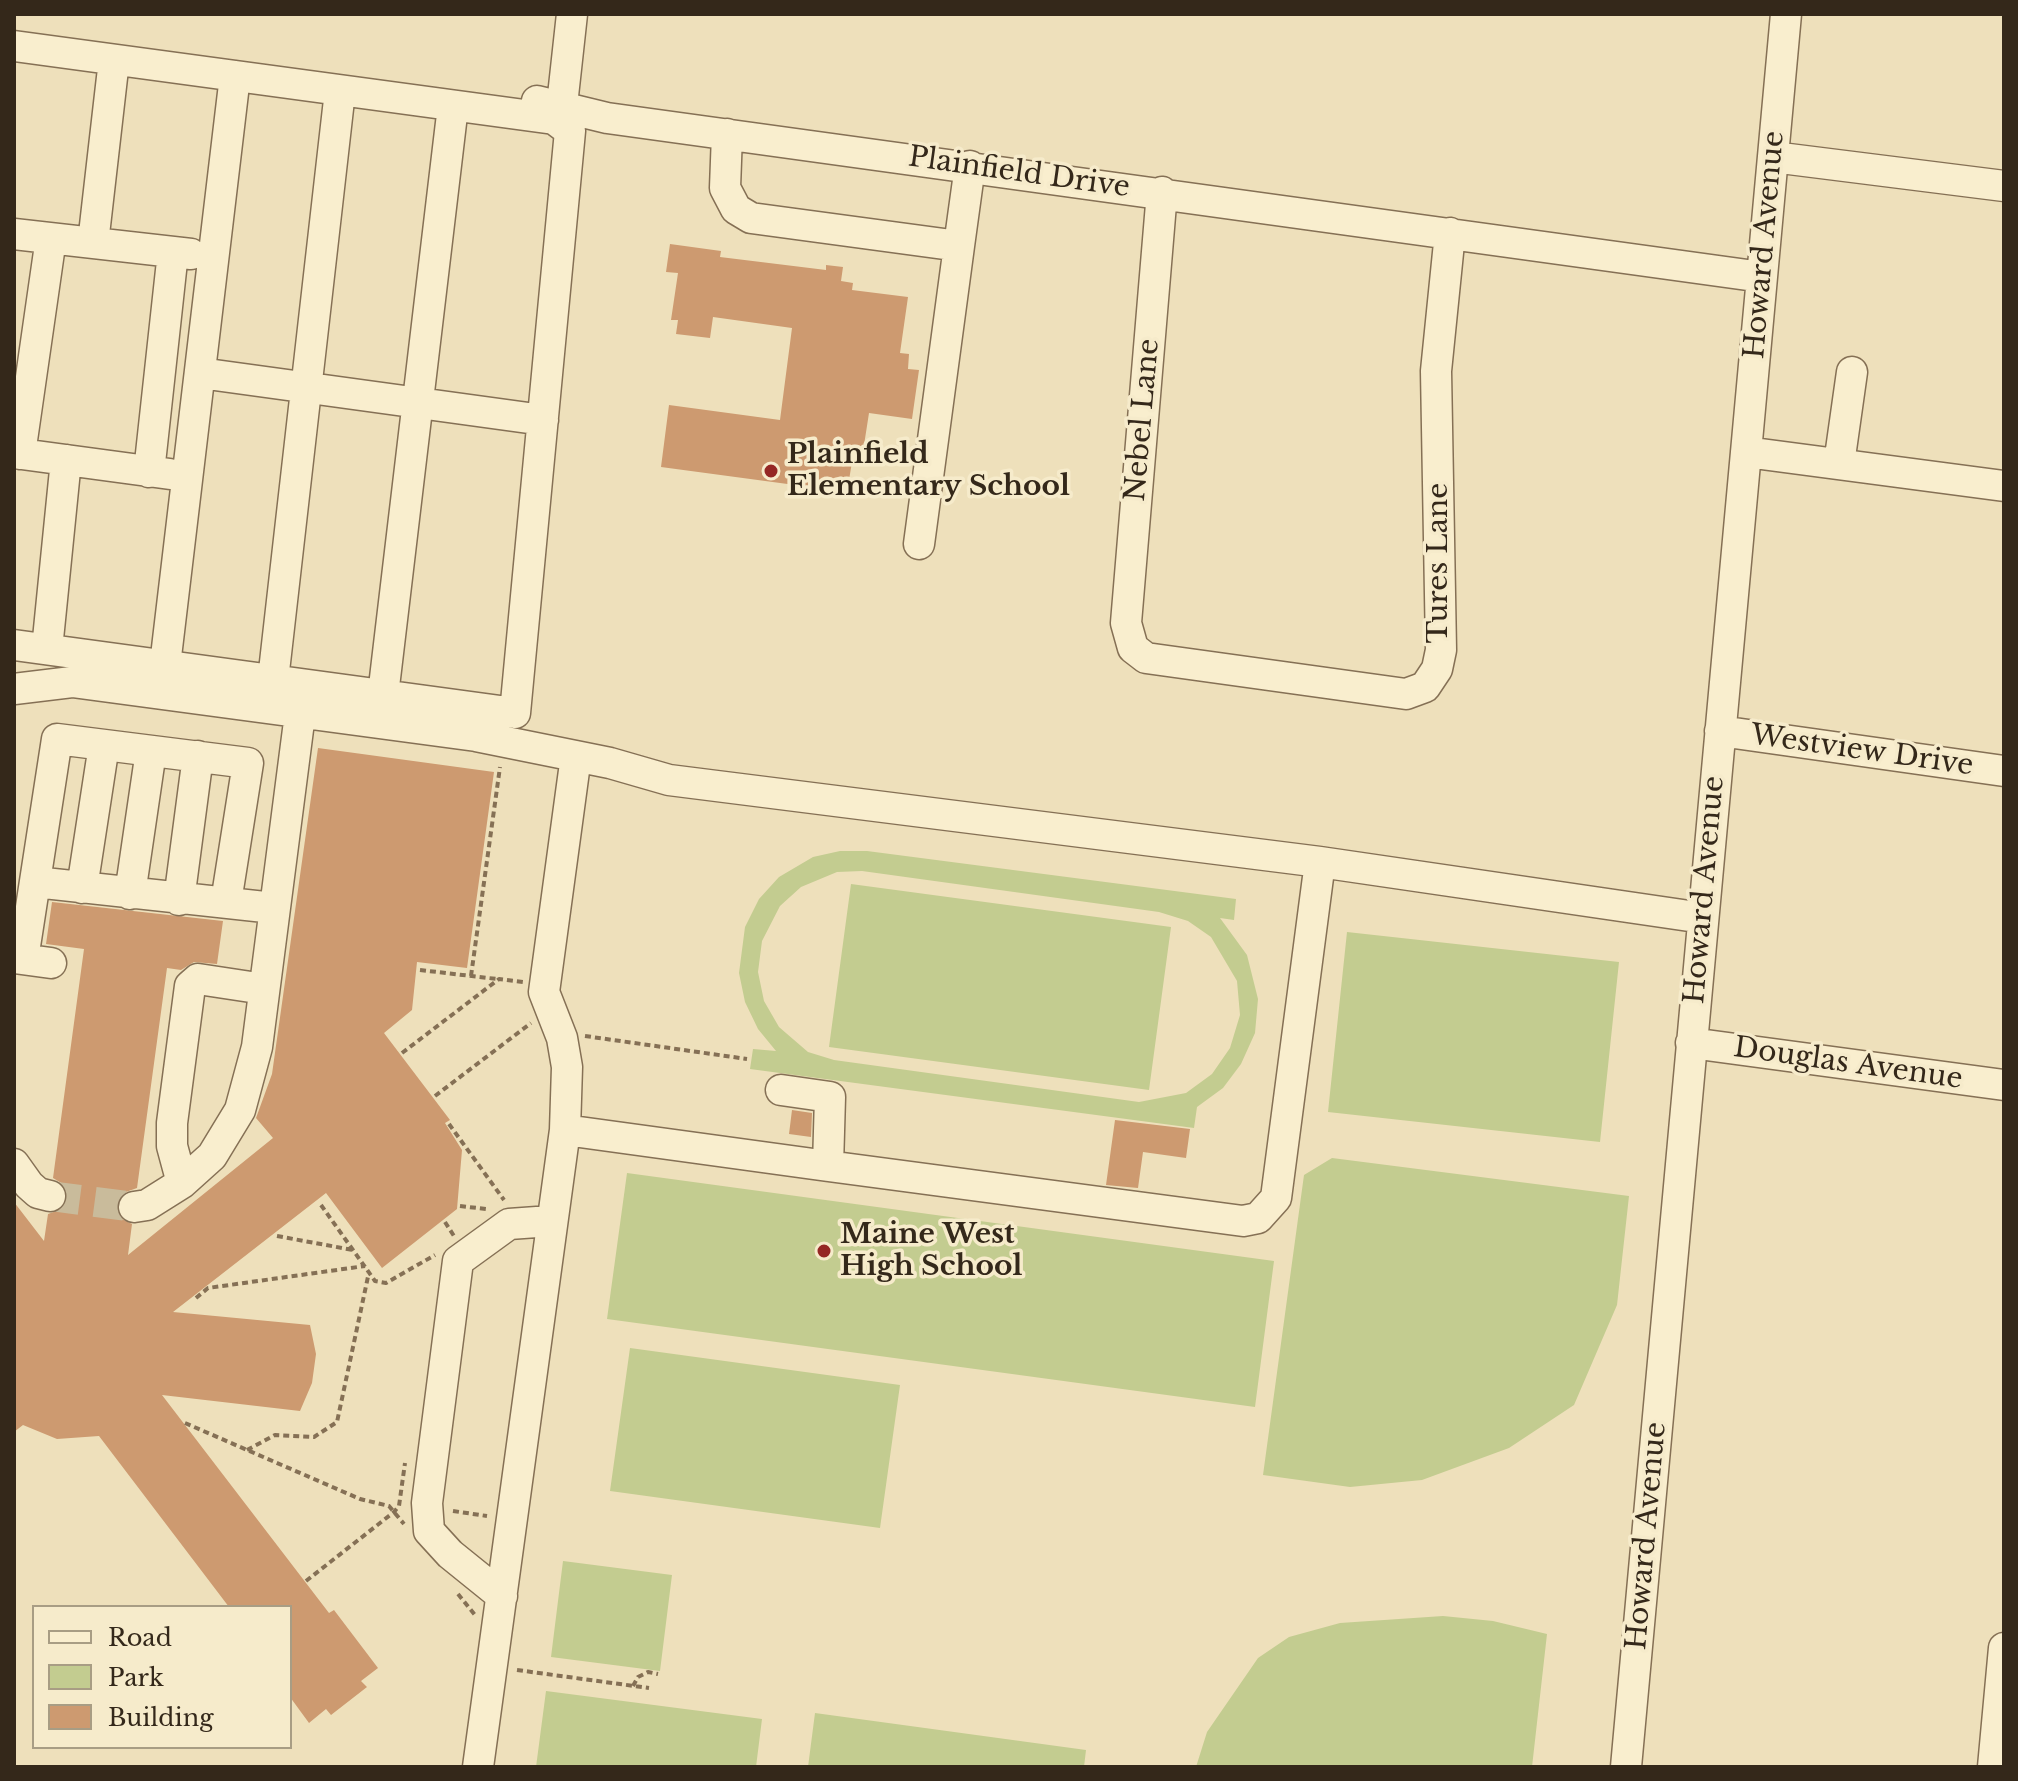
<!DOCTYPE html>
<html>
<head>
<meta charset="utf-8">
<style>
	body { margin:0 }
	#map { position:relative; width:2018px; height:1781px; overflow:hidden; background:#eee0bb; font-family:"Libre Baskerville",serif }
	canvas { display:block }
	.frame { position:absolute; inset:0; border:16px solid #34281a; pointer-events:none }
	.legend { position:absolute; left:32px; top:1605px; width:260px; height:144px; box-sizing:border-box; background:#f6ebcb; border:2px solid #a89d84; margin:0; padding:10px 14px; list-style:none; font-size:24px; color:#34281a }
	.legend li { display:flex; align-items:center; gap:16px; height:40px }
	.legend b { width:40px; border:2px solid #a89d84 }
</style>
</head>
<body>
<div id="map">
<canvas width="2018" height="1781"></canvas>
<div class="frame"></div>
<ul class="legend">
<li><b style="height:10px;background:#f9eece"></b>Road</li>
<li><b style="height:22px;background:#c3cc90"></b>Park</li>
<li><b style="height:22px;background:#cd9a70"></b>Building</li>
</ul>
</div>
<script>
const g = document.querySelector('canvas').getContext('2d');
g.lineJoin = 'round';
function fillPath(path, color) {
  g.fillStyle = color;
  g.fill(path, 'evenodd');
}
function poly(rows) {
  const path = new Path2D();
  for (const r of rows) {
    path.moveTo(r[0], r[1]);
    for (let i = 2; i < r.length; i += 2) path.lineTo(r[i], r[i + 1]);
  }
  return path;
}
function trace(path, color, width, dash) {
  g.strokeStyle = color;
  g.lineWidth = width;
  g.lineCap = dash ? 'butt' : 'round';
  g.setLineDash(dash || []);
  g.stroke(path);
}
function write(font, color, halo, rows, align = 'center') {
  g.font = font + ' "Libre Baskerville",serif';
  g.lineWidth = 7;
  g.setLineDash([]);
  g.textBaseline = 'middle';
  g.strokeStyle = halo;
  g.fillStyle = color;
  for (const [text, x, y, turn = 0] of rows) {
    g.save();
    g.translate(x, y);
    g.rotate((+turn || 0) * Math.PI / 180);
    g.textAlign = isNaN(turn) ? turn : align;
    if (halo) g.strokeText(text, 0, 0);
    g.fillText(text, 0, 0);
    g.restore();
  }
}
fillPath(poly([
	[840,851,867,851,1236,899,1234,920,1220,918,1247,955,1258,999,1255,1033,1241,1064,1223,1088,1197,1107,1194,1128,750,1069,753,1049,776,1051,758,1029,745,1002,739,973,745,927,759,899,779,877,813,857],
	[862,871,1159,912,1188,921,1211,937,1237,981,1240,1015,1230,1048,1212,1074,1186,1093,1139,1102,834,1060,808,1052,779,1027,764,1001,758,972,762,941,780,906,801,887,837,872],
	[851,884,1171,927,1149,1090,829,1047],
	[1347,932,1619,962,1600,1142,1328,1112],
	[1332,1158,1629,1196,1617,1305,1574,1405,1509,1448,1422,1480,1350,1487,1263,1475,1304,1175],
	[627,1173,1274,1261,1255,1407,607,1319],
	[630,1348,900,1385,880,1528,610,1491],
	[563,1561,672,1575,660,1671,551,1657],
	[1443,1616,1493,1621,1547,1634,1532,1767,1196,1767,1207,1732,1258,1658,1289,1637,1340,1623],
	[546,1691,762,1719,756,1767,536,1767],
	[815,1713,1086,1750,1084,1767,808,1767]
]), '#c3cc90');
fillPath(poly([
	[670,244,721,251,720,257,826,270,826,265,843,267,841,281,853,283,852,290,908,297,900,353,909,354,908,369,919,370,912,419,869,413,862,458,853,456,847,492,661,467,669,405,780,420,792,328,713,317,710,338,676,334,678,320,671,320,678,273,666,272],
	[318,748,494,772,467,968,417,962,412,1010,384,1033,450,1120,445,1123,462,1150,457,1209,382,1268,326,1193,173,1312,310,1325,316,1354,312,1383,300,1411,162,1395,329,1613,334,1610,378,1668,361,1681,367,1687,331,1715,326,1709,309,1723,290,1697,290,1607,229,1607,99,1436,57,1439,23,1425,14,1432,14,1202,44,1241,48,1214,62,1209,68,1200,63,1184,53,1178,84,949,46,944,52,902,223,921,217,964,194,962,181,970,167,968,137,1188,123,1193,117,1201,120,1218,132,1224,128,1255,273,1138,256,1118,272,1074],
	[792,1110,812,1113,811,1137,789,1134],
	[1115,1120,1190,1129,1186,1158,1143,1152,1138,1188,1106,1185]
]), '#cd9a70');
trace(poly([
	[50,1196,134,1207]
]), '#c9bb9b', 30, [30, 15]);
const minor = poly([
	[14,46,554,119,570,131,515,713,14,645],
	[537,101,607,118,1762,277],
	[562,105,572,14],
	[727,134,725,188,736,209,751,218,959,246,970,166],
	[1773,157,2004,186],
	[1162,192,1126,623,1133,648,1146,658,1406,694,1425,687,1437,669,1441,650,1436,371,1450,233],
	[14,234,191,254],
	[93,243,114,60],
	[200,373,543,420],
	[1746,452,2004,486],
	[14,453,170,474],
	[20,454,51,238],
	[1839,464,1852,372],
	[149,472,173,252],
	[919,544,959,246],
	[47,649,66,460],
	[165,665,235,76],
	[273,680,340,91],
	[14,689,72,682,476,736,610,763,669,780,1320,862,1703,918],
	[383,695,453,106],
	[1720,731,2004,771],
	[35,882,274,908],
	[82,888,104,745],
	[130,894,151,751],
	[179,900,198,756],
	[14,958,51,963],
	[23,959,57,739,248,763,226,902],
	[1691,1043,2004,1085],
	[781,1090,830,1097,828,1166,1243,1221,1258,1218,1276,1198,1320,862],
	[565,1130,828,1166],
	[14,1164,29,1185,38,1193,50,1196],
	[182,1183,172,1146,172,1123,190,986,198,979,264,989],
	[134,1207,147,1205,182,1183,212,1156,240,1110,257,1047,300,714],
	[502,1596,450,1554,429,1531,427,1503,458,1261,509,1224,551,1221],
	[478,1767,565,1130,567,1067,562,1038,544,992,576,756],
	[1626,1767,1786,14],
	[1993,1767,2004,1648]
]);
trace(minor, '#857055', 33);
trace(poly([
	[420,970,497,979],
	[471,976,500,767],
	[585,1036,747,1059],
	[402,1053,499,979,523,982],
	[435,1096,531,1023],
	[449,1124,504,1200],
	[321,1205,375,1281,386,1283,435,1255],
	[460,1206,486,1209],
	[445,1222,454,1236],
	[277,1236,353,1250],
	[196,1298,208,1288,365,1266],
	[185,1423,360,1499,389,1506,404,1524],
	[247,1450,275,1435,314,1437,337,1422,369,1272],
	[453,1511,487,1516],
	[306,1581,394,1512,399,1506,405,1463],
	[458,1594,475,1615],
	[517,1670,649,1688],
	[633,1686,638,1677,648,1672,658,1674]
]), '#857055', 4, [6, 4]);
trace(minor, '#f9eece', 30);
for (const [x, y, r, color] of [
	[771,471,8,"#952724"],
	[824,1251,8,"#952724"]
]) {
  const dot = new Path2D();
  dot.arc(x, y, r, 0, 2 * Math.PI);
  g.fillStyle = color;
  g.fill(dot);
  trace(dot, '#f6ebcb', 3);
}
write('28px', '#34281a', '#f6ebcb', [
	["Plainfield Drive",1019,173,8],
	["Howard Avenue",1765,245,-85],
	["Nebel Lane",1143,420,-85],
	["Tures Lane",1439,563,-90],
	["Westview Drive",1862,751,8],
	["Howard Avenue",1705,890,-85],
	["Douglas Avenue",1848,1064,8],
	["Howard Avenue",1647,1536,-85]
]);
write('bold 28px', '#34281a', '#f6ebcb', [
	["Plainfield",787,455],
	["Elementary School",787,487],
	["Maine West",840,1235],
	["High School",840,1267]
], 'left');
</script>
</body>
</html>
